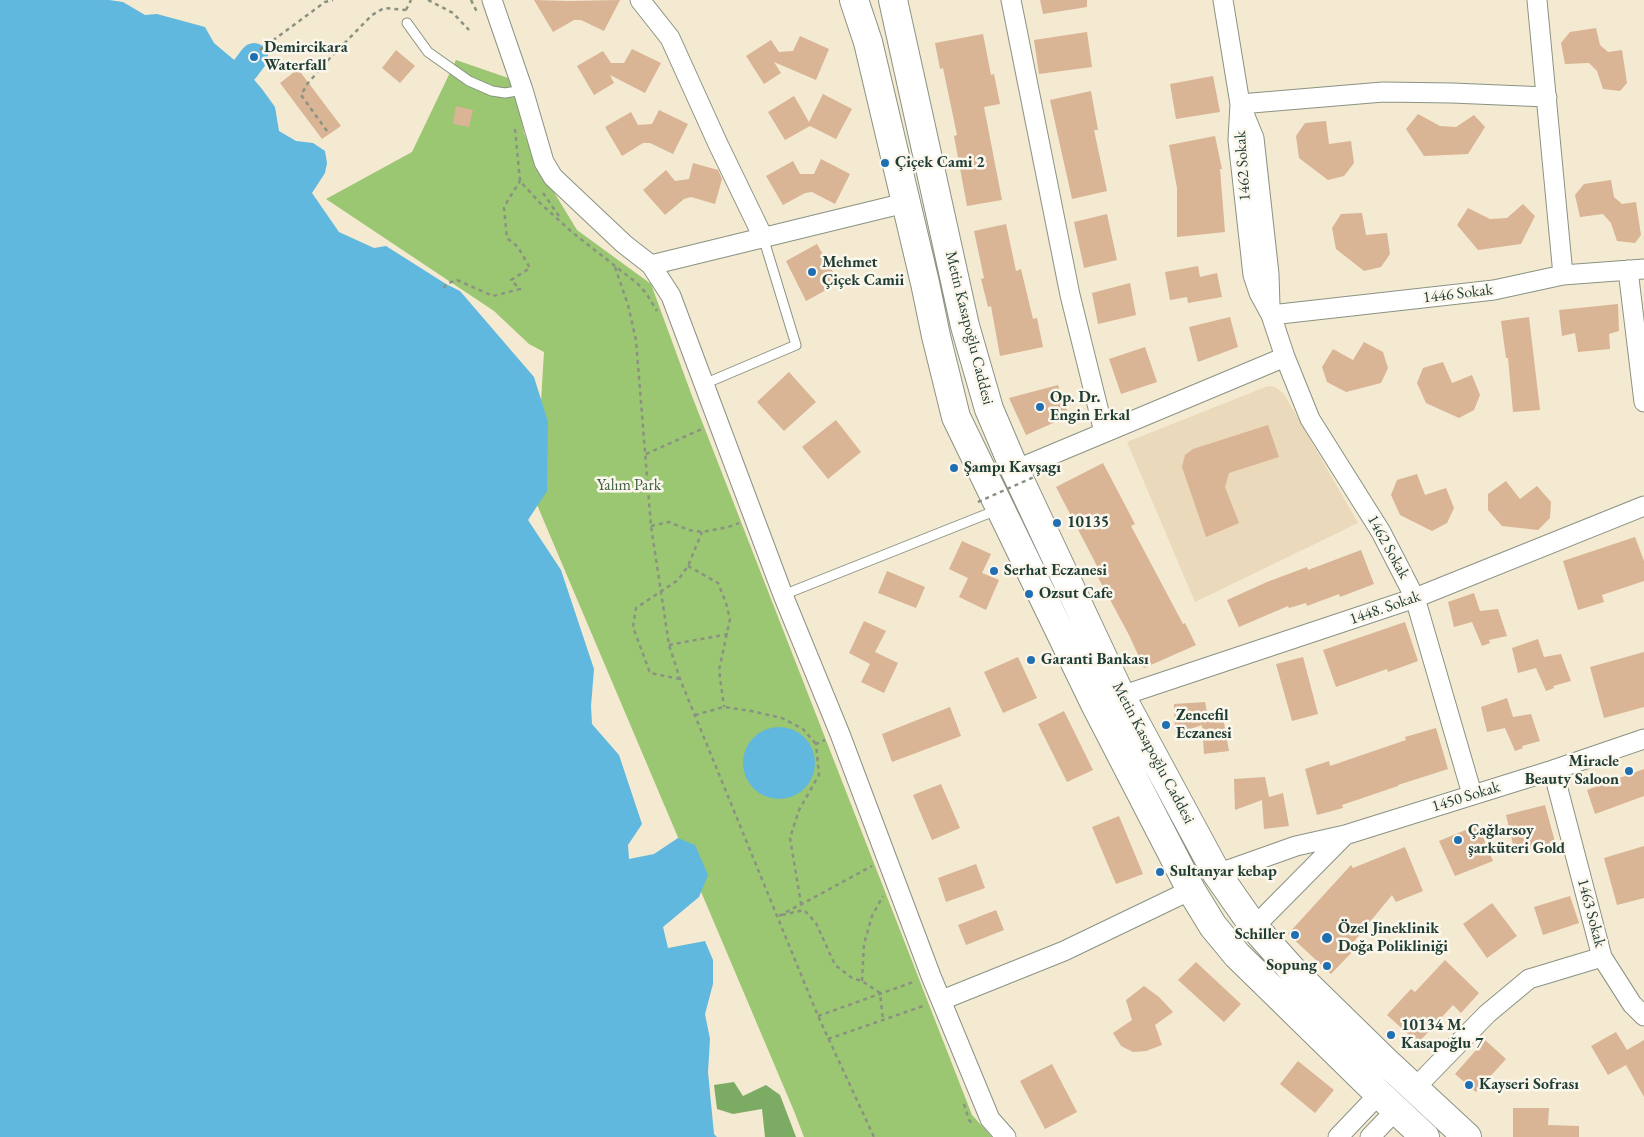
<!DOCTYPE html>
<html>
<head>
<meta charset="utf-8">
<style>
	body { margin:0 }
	canvas { display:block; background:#f4e9d1 }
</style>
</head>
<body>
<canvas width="1644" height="1137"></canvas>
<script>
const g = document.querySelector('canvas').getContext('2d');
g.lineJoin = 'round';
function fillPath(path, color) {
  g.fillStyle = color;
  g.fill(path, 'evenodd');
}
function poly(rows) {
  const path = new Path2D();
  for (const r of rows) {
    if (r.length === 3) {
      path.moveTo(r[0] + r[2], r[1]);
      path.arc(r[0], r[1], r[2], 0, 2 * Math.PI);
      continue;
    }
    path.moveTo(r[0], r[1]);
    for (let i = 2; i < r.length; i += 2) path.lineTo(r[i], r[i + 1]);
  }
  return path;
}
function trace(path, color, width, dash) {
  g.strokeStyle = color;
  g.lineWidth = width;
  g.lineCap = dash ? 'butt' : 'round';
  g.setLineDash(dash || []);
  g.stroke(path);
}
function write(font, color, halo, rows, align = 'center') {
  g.font = font + ' "EB Garamond",serif';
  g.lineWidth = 5;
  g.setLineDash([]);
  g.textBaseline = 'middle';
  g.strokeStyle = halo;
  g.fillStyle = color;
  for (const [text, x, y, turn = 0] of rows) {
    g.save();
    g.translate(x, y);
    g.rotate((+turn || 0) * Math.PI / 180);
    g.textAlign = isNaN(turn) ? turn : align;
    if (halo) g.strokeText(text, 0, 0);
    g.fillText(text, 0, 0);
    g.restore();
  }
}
fillPath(poly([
	[1268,386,1275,387,1284,394,1358,523,1195,602,1127,442]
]), '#ead9ba');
fillPath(poly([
	[456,60,514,80,524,133,535,161,577,230,651,284,692,396,972,1115,992,1137,804,1137,794,1111,535,500,544,352,529,344,494,311,326,199,412,152]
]), '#9bc672');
fillPath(poly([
	[734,1082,743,1096,766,1085,780,1095,796,1137,765,1137,762,1109,733,1114,717,1109,714,1085]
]), '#7cab64');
fillPath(poly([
	[0,0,109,0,123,2,145,15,157,14,205,27,214,43,245,69,262,89,275,107,279,131,296,141,313,143,325,151,327,163,325,173,312,193,339,232,374,248,386,246,446,284,460,291,534,377,548,422,547,491,528,520,561,570,594,669,591,706,592,724,619,755,642,824,628,845,629,859,654,854,678,838,695,845,708,875,699,897,663,927,668,948,705,941,713,960,713,984,705,1014,710,1039,708,1072,714,1134,717,1137,0,1137],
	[779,763,36]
]), '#60b8de');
trace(poly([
	[245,69,254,57]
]), '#60b8de', 28);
fillPath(poly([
	[534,0,569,1,620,0,604,31,581,20,574,20,553,32],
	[1040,0,1087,0,1087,7,1043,14],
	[1596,28,1600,45,1608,52,1622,50,1627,83,1620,91,1603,89,1597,71,1589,63,1565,64,1561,43,1570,32],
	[1087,32,1092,67,1039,74,1034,40],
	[983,34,991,75,994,74,1000,104,984,107,1002,200,967,206,954,136,957,135,943,68,940,69,935,43],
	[800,36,829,49,816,80,774,62,781,73,764,84,746,56,771,40,779,52,793,51],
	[632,49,661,63,645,93,610,75,614,83,594,95,577,66,603,51,611,63,624,63],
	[396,50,415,66,400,83,382,68],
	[298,69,341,126,322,139,280,83],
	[1213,76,1220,112,1176,119,1170,84],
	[1091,91,1098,130,1094,130,1107,191,1072,199,1050,100],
	[823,94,852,109,836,139,810,126,785,140,768,112,794,96,809,122],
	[456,106,473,110,469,127,453,124],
	[659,110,688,124,673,154,650,143,643,143,622,156,605,127,631,112,638,125,652,124],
	[1418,114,1440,126,1456,127,1474,115,1485,127,1468,154,1424,156,1406,129],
	[1326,121,1329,144,1351,141,1354,163,1344,176,1328,180,1299,158,1296,136,1305,123],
	[1215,136,1222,169,1220,169,1225,232,1177,237,1177,188,1169,145],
	[821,159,850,174,835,204,812,192,805,193,783,205,766,176,793,161,800,174,814,174],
	[693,163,718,170,722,179,715,204,691,197,684,199,665,215,643,190,666,170,675,181,689,179],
	[1611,180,1614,197,1622,204,1636,202,1641,235,1635,243,1617,241,1611,223,1603,214,1580,217,1575,195,1584,184],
	[1523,204,1535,216,1521,244,1478,250,1457,225,1468,208,1490,219,1507,218],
	[1362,213,1366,235,1387,233,1390,254,1381,267,1364,271,1336,249,1332,228,1341,214],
	[1107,214,1117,260,1084,268,1074,222],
	[1006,224,1016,271,1021,269,1033,319,1037,318,1043,347,1000,356,991,306,988,307,981,279,984,278,974,231],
	[817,244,839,283,806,301,786,261],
	[1198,266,1200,277,1217,273,1222,297,1188,303,1187,297,1170,300,1165,272],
	[1130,283,1136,315,1098,324,1092,293],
	[1618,304,1619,331,1609,334,1610,349,1578,352,1575,333,1562,336,1559,310],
	[1230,317,1238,347,1198,362,1189,327],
	[1529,317,1540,410,1513,412,1508,358,1506,358,1501,321],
	[1364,342,1383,352,1388,368,1381,383,1346,392,1327,382,1322,367,1333,349,1353,360],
	[1145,347,1157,382,1121,394,1109,359],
	[1443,362,1452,383,1472,375,1480,395,1474,410,1459,418,1426,403,1417,383,1423,368],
	[789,372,816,402,784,431,757,402],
	[1058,385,1069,416,1026,435,1009,398],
	[836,420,861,452,828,479,802,447],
	[1268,425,1279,457,1229,473,1225,487,1239,523,1206,537,1182,467,1185,455,1193,449],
	[1103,463,1135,524,1131,526,1183,624,1185,623,1196,645,1144,668,1129,635,1093,568,1097,566,1056,487],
	[1417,474,1425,495,1446,488,1454,508,1447,523,1432,531,1400,515,1391,495,1397,480],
	[1506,481,1520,499,1537,486,1551,502,1550,518,1538,530,1502,526,1488,510,1488,494],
	[1635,537,1644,561,1644,581,1602,595,1604,602,1578,610,1563,561],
	[962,541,991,554,982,573,999,580,986,610,959,597,968,578,949,569],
	[1361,550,1374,584,1340,597,1339,594,1307,606,1306,603,1289,608,1288,606,1239,627,1227,600,1267,582,1307,567,1308,570],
	[887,571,925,587,916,608,878,593],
	[1474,593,1480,611,1498,609,1507,636,1489,640,1490,643,1482,646,1472,622,1454,627,1448,602],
	[864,621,886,631,875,652,898,663,884,693,861,682,870,664,849,653],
	[1405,622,1418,661,1388,672,1387,669,1336,687,1323,650],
	[1538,639,1544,657,1561,654,1571,681,1553,686,1554,688,1546,691,1536,668,1518,673,1512,648],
	[1644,652,1644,707,1604,718,1590,667],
	[1018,657,1037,698,1003,713,984,672],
	[1303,657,1318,714,1292,721,1276,664],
	[1507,698,1513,717,1531,714,1540,741,1522,746,1523,748,1515,751,1505,728,1487,732,1481,707],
	[1205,702,1209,722,1223,717,1229,751,1204,754,1202,725,1175,734,1174,704],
	[950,707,961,736,892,762,882,734],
	[1064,711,1093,770,1067,782,1038,724],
	[1436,728,1448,769,1398,785,1398,786,1342,805,1343,808,1317,815,1305,769,1329,761,1330,766,1406,740,1405,737],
	[1644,769,1644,796,1595,814,1587,790],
	[1265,777,1269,797,1283,793,1289,826,1264,829,1262,800,1235,810,1234,779],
	[941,784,960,828,932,840,913,795],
	[1545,805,1555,842,1515,853,1506,815],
	[1119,816,1143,874,1116,884,1092,827],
	[1478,825,1493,861,1455,876,1439,841],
	[1644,846,1644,898,1617,905,1604,858],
	[1405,847,1423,891,1396,902,1392,895,1351,945,1355,949,1331,974,1288,934,1351,865,1353,868],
	[976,864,985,888,946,902,938,878],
	[1570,896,1579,923,1543,935,1534,907],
	[1492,903,1517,936,1487,958,1463,924],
	[996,910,1004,930,966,945,958,925],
	[1445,960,1479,993,1461,1013,1453,1005,1418,1043,1387,1015,1411,989,1415,992],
	[1196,962,1241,1004,1224,1022,1178,980],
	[1144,986,1159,997,1173,1012,1155,1025,1162,1045,1146,1051,1133,1052,1121,1046,1113,1033,1132,1020,1126,1000],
	[1616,1032,1627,1050,1644,1040,1644,1097,1626,1065,1608,1075,1591,1046],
	[1485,1040,1506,1059,1476,1092,1455,1074],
	[1298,1061,1334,1090,1315,1113,1280,1084],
	[1052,1064,1077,1112,1045,1129,1020,1081],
	[1513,1108,1549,1108,1548,1125,1579,1126,1579,1137,1513,1137]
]), '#d9b495');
const service = poly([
	[407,23,428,52,469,81,492,91,505,93,523,90],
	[704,384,796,345,763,237],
	[783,595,997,510]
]);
const minor = poly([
	[492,0,523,90,544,162,553,177,624,244,651,265,671,296,783,595,840,734,931,976,990,1119,1006,1137],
	[640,0,670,38,718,144,763,237],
	[1011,0,1070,295,1104,432],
	[1223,0,1240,104,1238,140,1253,275,1259,293,1271,315,1285,357,1310,419,1381,532,1415,598,1472,794],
	[1537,0,1563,275],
	[1240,104,1383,92,1452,93,1547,97],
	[1242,109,1254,138,1269,274,1270,306],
	[651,265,905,203],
	[1628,270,1644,402],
	[1271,315,1494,290,1563,275,1644,269],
	[1015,470,1285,357],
	[1121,696,1415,598,1644,506],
	[1553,770,1602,957,1632,1004,1644,1016],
	[1217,874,1296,846,1345,835,1553,770,1644,739],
	[1254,927,1345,835],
	[942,1000,1064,951,1191,890],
	[1414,1089,1487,1014,1529,979,1602,957],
	[1338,1137,1379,1094],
	[1370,1137,1396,1110]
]);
const primary = poly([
	[854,0,868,42,925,283,936,336,956,417,1094,702,1191,890,1213,926,1237,955,1379,1094,1425,1137],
	[893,0,965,326,989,409,1015,470,1121,696,1217,874,1254,927,1295,973,1385,1061,1467,1137]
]);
trace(service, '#8a9382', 11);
trace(minor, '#8a9382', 21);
trace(primary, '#8a9382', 30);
trace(poly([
	[428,0,453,13,469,30],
	[471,0,477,12],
	[406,10,411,0],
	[260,50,325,2,333,0],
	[515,129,520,181,541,204,573,233,638,284,646,293,657,311],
	[327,131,301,95,308,83,330,58,372,15,384,8,406,10,406,11],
	[543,193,561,219],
	[615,267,628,305,636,340,651,526,669,645,680,679,818,1016,874,1137],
	[444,288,446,284,457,280,493,296,520,289,511,280,530,268,518,247,507,238,504,208,508,200,520,181],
	[646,454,704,428],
	[651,526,669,522,689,530,702,532,728,527,739,523],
	[688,566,718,583,726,603,730,619,719,670,724,707],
	[669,645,728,634],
	[680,679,650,673,633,627,636,608,678,580,688,566,702,532],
	[695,715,724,707,751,711,782,718,803,729,816,744],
	[800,905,872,866],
	[782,915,804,910,816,923,835,965,852,978,862,981,880,993,883,1020],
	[779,916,801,904,790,838,799,810,819,775,816,744,825,740],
	[862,981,864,944,872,916,883,896],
	[818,1016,916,981],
	[828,1039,926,1005],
	[964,1104,969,1120,973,1124]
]), '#8a9382', 2.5, [4, 4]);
trace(service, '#fff', 9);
trace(minor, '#fff', 19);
trace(primary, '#fff', 28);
trace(poly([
	[978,502,1043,473]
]), '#8a9382', 2.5, [4, 4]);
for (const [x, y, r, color] of [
	[254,57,5,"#1f6fb2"],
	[885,163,5,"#1f6fb2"],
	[812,272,5,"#1f6fb2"],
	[1040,407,5,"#1f6fb2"],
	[954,468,5,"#1f6fb2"],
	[1057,523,5,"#1f6fb2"],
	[994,571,5,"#1f6fb2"],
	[1029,594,5,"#1f6fb2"],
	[1031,660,5,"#1f6fb2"],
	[1166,725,5,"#1f6fb2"],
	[1629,771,5,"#1f6fb2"],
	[1458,840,5,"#1f6fb2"],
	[1160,872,5,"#1f6fb2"],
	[1295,935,5,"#1f6fb2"],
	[1327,938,6,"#1f6fb2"],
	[1327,966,5,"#1f6fb2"],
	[1391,1035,5,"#1f6fb2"],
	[1469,1085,5,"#1f6fb2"]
]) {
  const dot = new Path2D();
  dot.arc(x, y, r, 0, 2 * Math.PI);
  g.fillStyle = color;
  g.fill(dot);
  trace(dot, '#fbf7ec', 2);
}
write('bold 16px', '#1f3d34', '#fbf7ec', [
	["Demircikara",264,48],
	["Waterfall",264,66],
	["Çiçek Cami 2",895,163],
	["Mehmet",822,263],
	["Çiçek Camii",822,281],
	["Op. Dr.",1050,398],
	["Engin Erkal",1050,416],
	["Şampı Kavşagı",964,468],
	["10135",1067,523],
	["Serhat Eczanesi",1004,571],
	["Ozsut Cafe",1039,594],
	["Garanti Bankası",1041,660],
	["Zencefil",1176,716],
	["Eczanesi",1176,734],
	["Miracle",1619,762,"right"],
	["Beauty Saloon",1619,780,"right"],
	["Çağlarsoy",1468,831],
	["şarküteri Gold",1468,849],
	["Sultanyar kebap",1170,872],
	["Özel Jineklinik",1338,929],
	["Doğa Polikliniği",1338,947],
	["Schiller",1285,935,"right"],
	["Sopung",1317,966,"right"],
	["10134 M.",1401,1026],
	["Kasapoğlu 7",1401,1044],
	["Kayseri Sofrası",1479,1085]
], 'left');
write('16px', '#1f3d34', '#fbf7ec', [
	["1462 Sokak",1243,166,-94],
	["1446 Sokak",1458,294,-7],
	["Metin Kasapoğlu Caddesi",969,328,76],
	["1462 Sokak",1388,547,61],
	["1448. Sokak",1385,608,-19],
	["Metin Kasapoğlu Caddesi",1153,753,62],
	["1450 Sokak",1466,797,-17],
	["1463 Sokak",1591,913,75]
]);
write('16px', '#3e5f44', '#fbf7ec', [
	["Yalım Park",629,486]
]);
</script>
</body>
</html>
